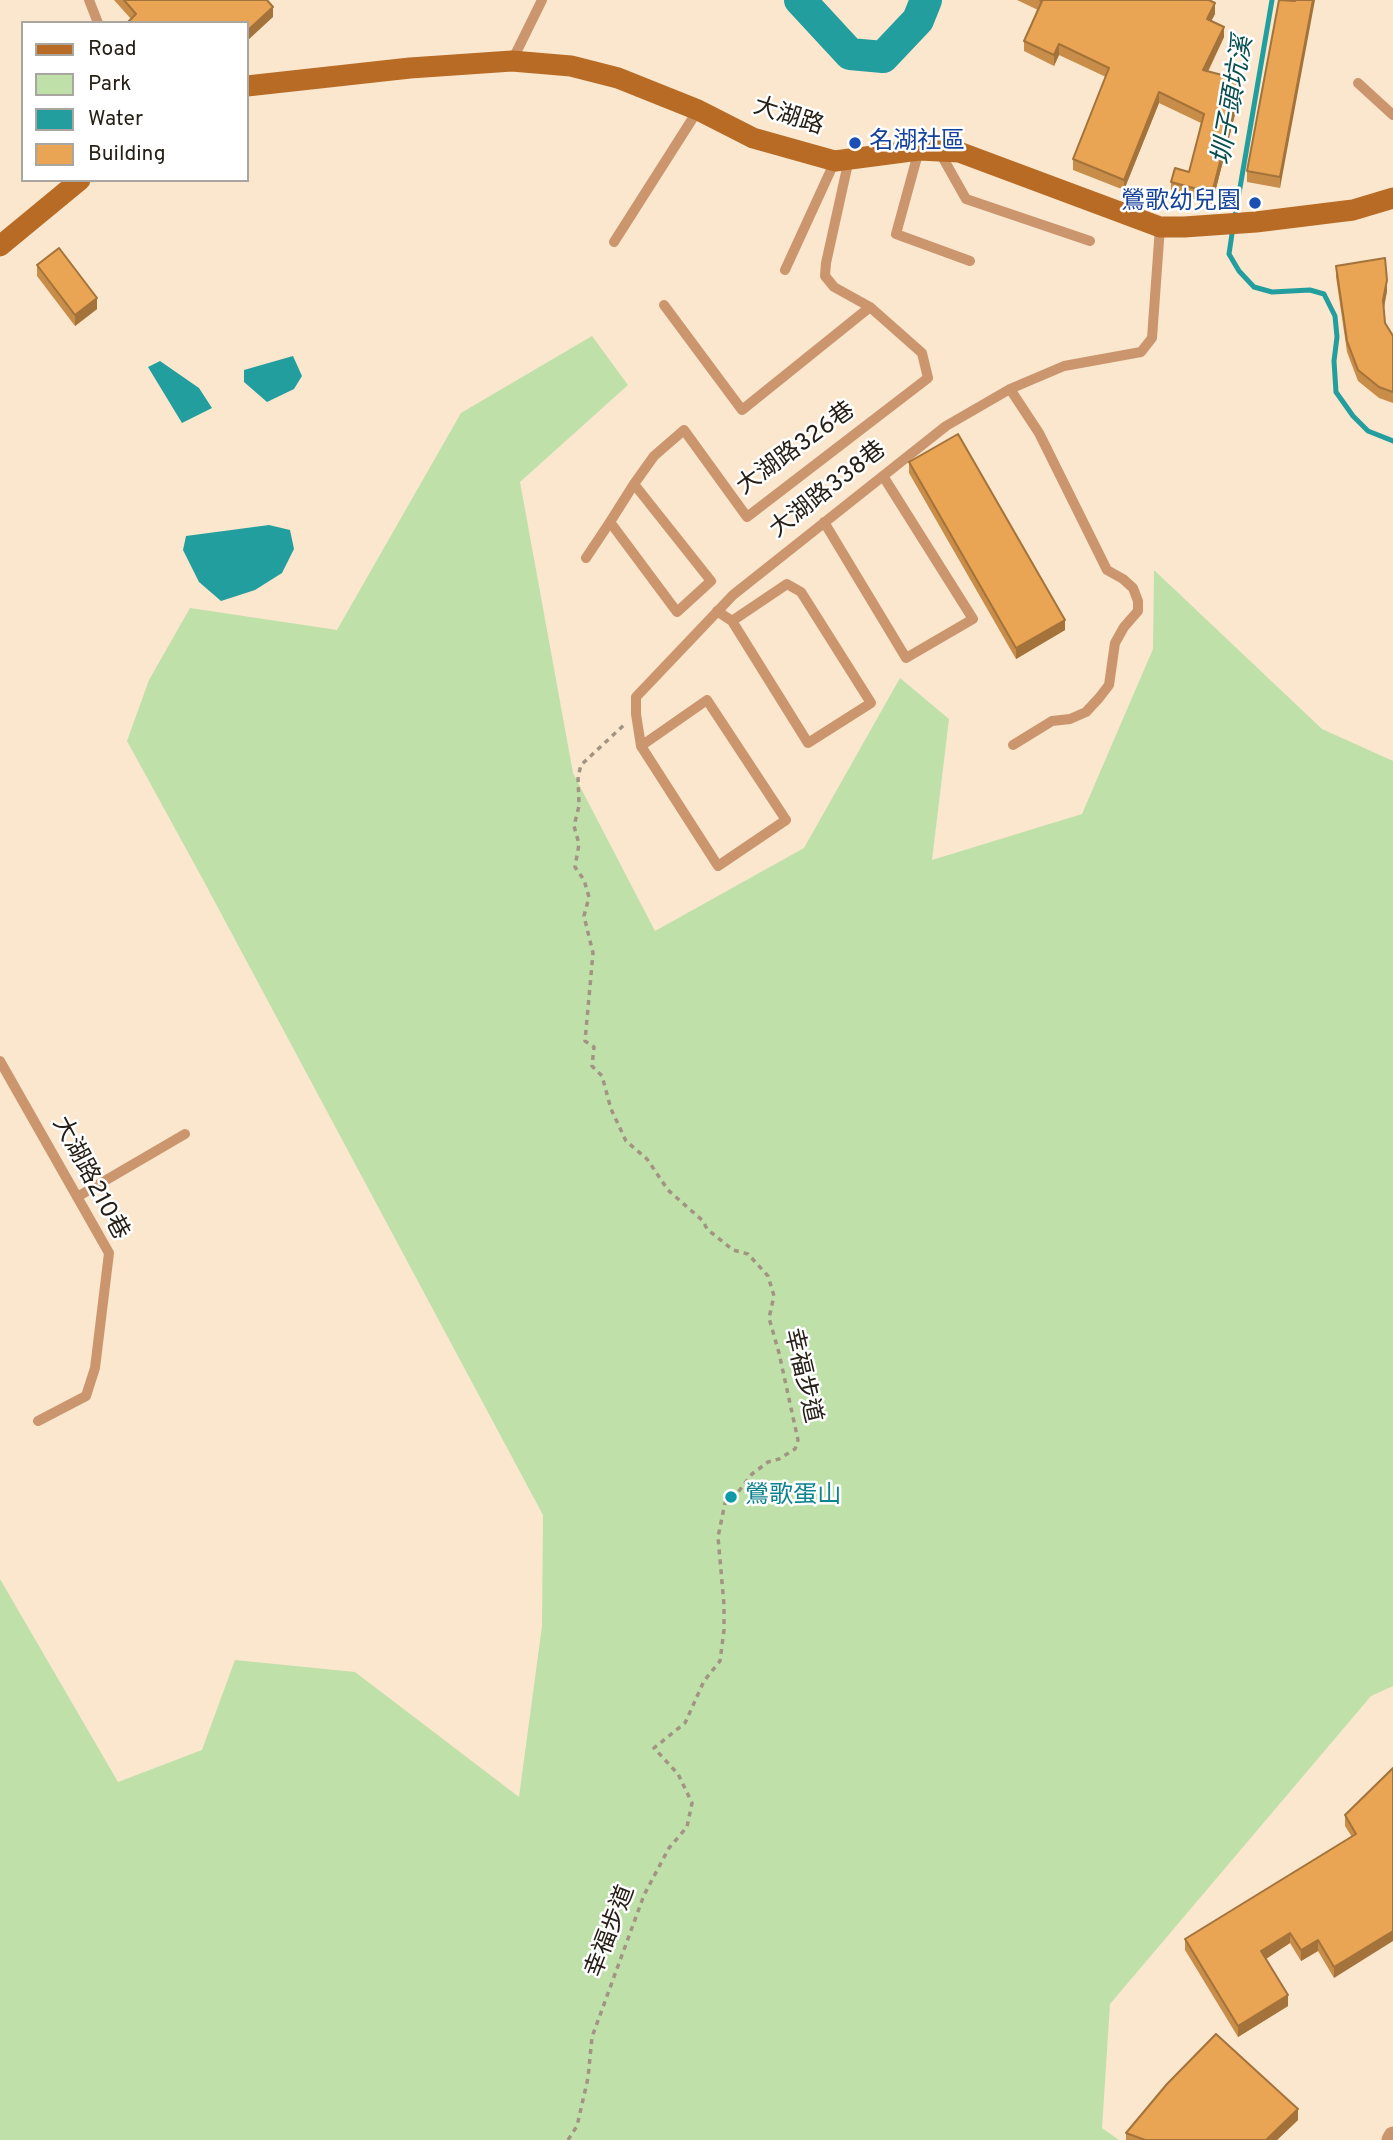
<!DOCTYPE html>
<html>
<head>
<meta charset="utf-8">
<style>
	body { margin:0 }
	#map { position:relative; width:1393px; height:2140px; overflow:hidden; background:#fae7ce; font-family:Overpass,sans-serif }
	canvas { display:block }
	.legend { position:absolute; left:21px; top:21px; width:228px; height:161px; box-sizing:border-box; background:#fff; border:2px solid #a9a6a2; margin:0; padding:9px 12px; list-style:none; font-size:21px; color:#272017 }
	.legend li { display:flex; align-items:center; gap:14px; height:35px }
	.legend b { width:35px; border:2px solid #a9a6a2 }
</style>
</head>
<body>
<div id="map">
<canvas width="1393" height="2140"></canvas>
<ul class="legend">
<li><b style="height:9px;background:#b86b25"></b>Road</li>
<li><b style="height:19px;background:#bfe0a8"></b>Park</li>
<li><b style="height:19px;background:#239e9f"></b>Water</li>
<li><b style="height:19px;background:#e9a454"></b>Building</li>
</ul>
</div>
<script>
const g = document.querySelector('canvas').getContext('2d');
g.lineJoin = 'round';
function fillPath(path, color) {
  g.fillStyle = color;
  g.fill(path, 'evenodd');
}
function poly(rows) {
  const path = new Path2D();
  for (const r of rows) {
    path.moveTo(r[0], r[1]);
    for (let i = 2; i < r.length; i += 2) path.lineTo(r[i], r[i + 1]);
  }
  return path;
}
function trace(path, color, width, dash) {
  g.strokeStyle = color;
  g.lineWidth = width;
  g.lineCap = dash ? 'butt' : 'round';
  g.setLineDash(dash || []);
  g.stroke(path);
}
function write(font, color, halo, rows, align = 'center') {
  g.font = font + ' Overpass,"Noto Sans TC",sans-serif';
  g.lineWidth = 5;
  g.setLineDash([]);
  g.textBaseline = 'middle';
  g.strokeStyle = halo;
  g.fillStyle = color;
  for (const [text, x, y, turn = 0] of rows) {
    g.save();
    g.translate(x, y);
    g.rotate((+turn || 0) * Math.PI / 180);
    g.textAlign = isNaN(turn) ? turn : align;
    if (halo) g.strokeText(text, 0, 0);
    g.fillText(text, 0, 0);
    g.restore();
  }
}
fillPath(poly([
	[592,336,628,385,520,482,573,773,655,931,804,848,900,678,949,719,932,860,1082,814,1153,649,1154,570,1322,729,1393,761,1393,1686,1371,1696,1110,2004,1102,2128,1119,2140,0,2140,0,1579,118,1782,202,1750,235,1660,355,1672,519,1797,542,1626,543,1515,201,876,127,741,149,680,190,608,337,630,461,413]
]), '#bfe0a8');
fillPath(poly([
	[293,356,302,376,294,389,267,402,244,382,244,370],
	[160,361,199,388,212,408,182,423,148,367],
	[269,525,290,530,294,549,282,573,255,590,221,601,199,582,183,550,186,536]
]), '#239e9f');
trace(poly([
	[1235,217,1272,0],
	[1233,227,1229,254,1239,271,1254,287,1272,292,1310,290,1324,294,1335,316,1337,337,1334,361,1336,392,1353,416,1368,431,1393,441]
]), '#239e9f', 5);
trace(poly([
	[800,0,850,54,883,57,918,20,926,0]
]), '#239e9f', 32);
trace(poly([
	[568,2140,577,2126,588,2078,592,2037,644,1895,669,1848,687,1827,692,1803,678,1774,654,1748,685,1723,704,1681,720,1661,724,1630,724,1605,718,1537,725,1503,735,1496,752,1474,768,1462,779,1459,795,1449,798,1440,779,1353,769,1318,774,1296,768,1276,748,1254,733,1250,707,1229,703,1221,668,1190,647,1159,626,1141,611,1109,602,1076,592,1066,594,1047,585,1041,593,953,584,916,589,897,584,880,575,867,579,844,574,826,579,806,578,777,581,765,625,724]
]), '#a29482', 3.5, [5, 5]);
trace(poly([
	[89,0,98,23],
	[512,61,542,0],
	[1358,83,1393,115],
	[919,150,896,234,970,261],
	[939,151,966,199,1090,241],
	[614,242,698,110],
	[785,270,835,161],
	[664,305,742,410,870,307],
	[1010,389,1039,433,1107,570,1123,579,1133,588,1138,601,1138,611,1124,627,1115,643,1109,685,1099,698,1086,712,1070,719,1052,721,1013,745],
	[634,484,711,581,677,612,610,522,634,484,654,456,684,430,747,517,928,378,922,353,870,307,834,287,825,276,826,263,849,159],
	[824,522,906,658,973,619,883,476],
	[586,558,610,522],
	[717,611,732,621,808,743,871,703,801,592,787,584,732,621],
	[641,746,707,700,786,820,718,866,641,746,636,714,636,697,733,595,946,426,1010,389,1064,366,1141,352,1152,338,1160,227],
	[0,1061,109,1253,95,1368,86,1396,38,1421],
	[77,1197,185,1134]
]), '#cb966e', 10);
trace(poly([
	[1391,2140,1393,2136]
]), '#cb966e', 19);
trace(poly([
	[247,86,410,68,512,61,571,66,618,78,698,110,753,138,835,161,919,150,959,152,1160,227,1184,227,1256,222,1353,210,1393,198],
	[0,246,80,180]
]), '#b86b25', 21);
fillPath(poly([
	[114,0,267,0,273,17,247,23,131,19],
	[1017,0,1209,0,1215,14,1211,21,1224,37,1208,72,1241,91,1212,204,1171,193,1171,182,1189,172,1201,123,1159,103,1124,190,1073,170,1073,159,1106,77,1059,55,1054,66,1024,51,1024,41,1038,10],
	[1295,1,1280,188,1247,182,1247,171],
	[37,265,97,309,75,326,37,276],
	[1336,266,1387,291,1384,308,1385,323,1393,336,1393,403,1379,398,1358,381,1347,352,1336,277],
	[909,462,1065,630,1016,659,909,473],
	[1393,1768,1334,1978,1318,1951,1301,1961,1290,1943,1266,1959,1288,2006,1238,2037,1185,1950,1185,1939,1352,1837,1345,1826,1345,1815],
	[1298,2120,1277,2140,1126,2140,1126,2133]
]), '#c88d48');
fillPath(poly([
	[1313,0,1315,0,1280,188,1280,177],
	[1215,3,1215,14,1207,29,1207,19],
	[273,7,273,17,247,41,247,31],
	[1224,27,1224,37,1203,81,1203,70],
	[1059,44,1059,55,1054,66,1054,55],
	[1241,80,1241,91,1212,204,1212,193],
	[1159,92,1159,103,1124,190,1124,180],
	[1387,280,1387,291,1383,311,1383,300],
	[97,298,97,309,75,326,75,315],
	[1065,620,1065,630,1016,659,1016,648],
	[1393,1931,1393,1941,1334,1978,1334,1967],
	[1290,1933,1290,1943,1261,1962,1261,1951],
	[1318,1940,1318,1951,1301,1961,1301,1950],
	[1288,1995,1288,2006,1238,2037,1238,2026],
	[1298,2109,1298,2120,1277,2140,1266,2140]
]), '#a3733b');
const building = poly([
	[124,0,267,0,273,7,247,31,247,23,127,23,136,14,124,0],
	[1040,0,1209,0,1215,3,1207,19,1224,27,1203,70,1241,80,1212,193,1171,182,1175,168,1189,172,1204,114,1159,92,1124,180,1073,159,1109,68,1059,44,1054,55,1024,41,1042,1,1040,0],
	[1279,0,1295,1,1295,0,1313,0,1280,177,1247,171,1279,0],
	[59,248,97,298,75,315,37,265,59,248],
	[1385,258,1387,280,1383,300,1385,323,1393,336,1393,392,1379,387,1358,370,1347,341,1336,266,1385,258],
	[958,434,1065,620,1016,648,909,462,958,434],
	[1393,1768,1393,1931,1334,1967,1318,1940,1301,1950,1290,1933,1261,1951,1288,1995,1238,2026,1185,1939,1356,1834,1345,1815,1393,1768],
	[1216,2034,1298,2109,1266,2140,1145,2140,1126,2133,1167,2084,1216,2034]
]);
fillPath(building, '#e9a454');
trace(building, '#a3733b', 2);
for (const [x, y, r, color] of [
	[855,143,7,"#1a4fb4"],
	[1255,203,7,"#1a4fb4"],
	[731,1497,7,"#0f9aa8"]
]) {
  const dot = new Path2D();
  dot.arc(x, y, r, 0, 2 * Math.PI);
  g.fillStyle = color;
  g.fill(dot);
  trace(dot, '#fff', 2.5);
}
write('24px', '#272017', '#fff', [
	["大湖路",788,118,18],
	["大湖路326巷",797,450,-36],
	["大湖路338巷",829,491,-38],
	["大湖路210巷",89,1179,62],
	["幸福步道",801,1376,77],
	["幸福步道",612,1932,-69]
]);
write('24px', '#164399', '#fff', [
	["名湖社區",869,143],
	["鶯歌幼兒園",1241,203,"right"]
], 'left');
write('24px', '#0d838f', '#fff', [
	["鶯歌蛋山",745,1497]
], 'left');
write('italic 26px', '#094e4e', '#fff', [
	["圳子頭坑溪",1235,101,-80]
]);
</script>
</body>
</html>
